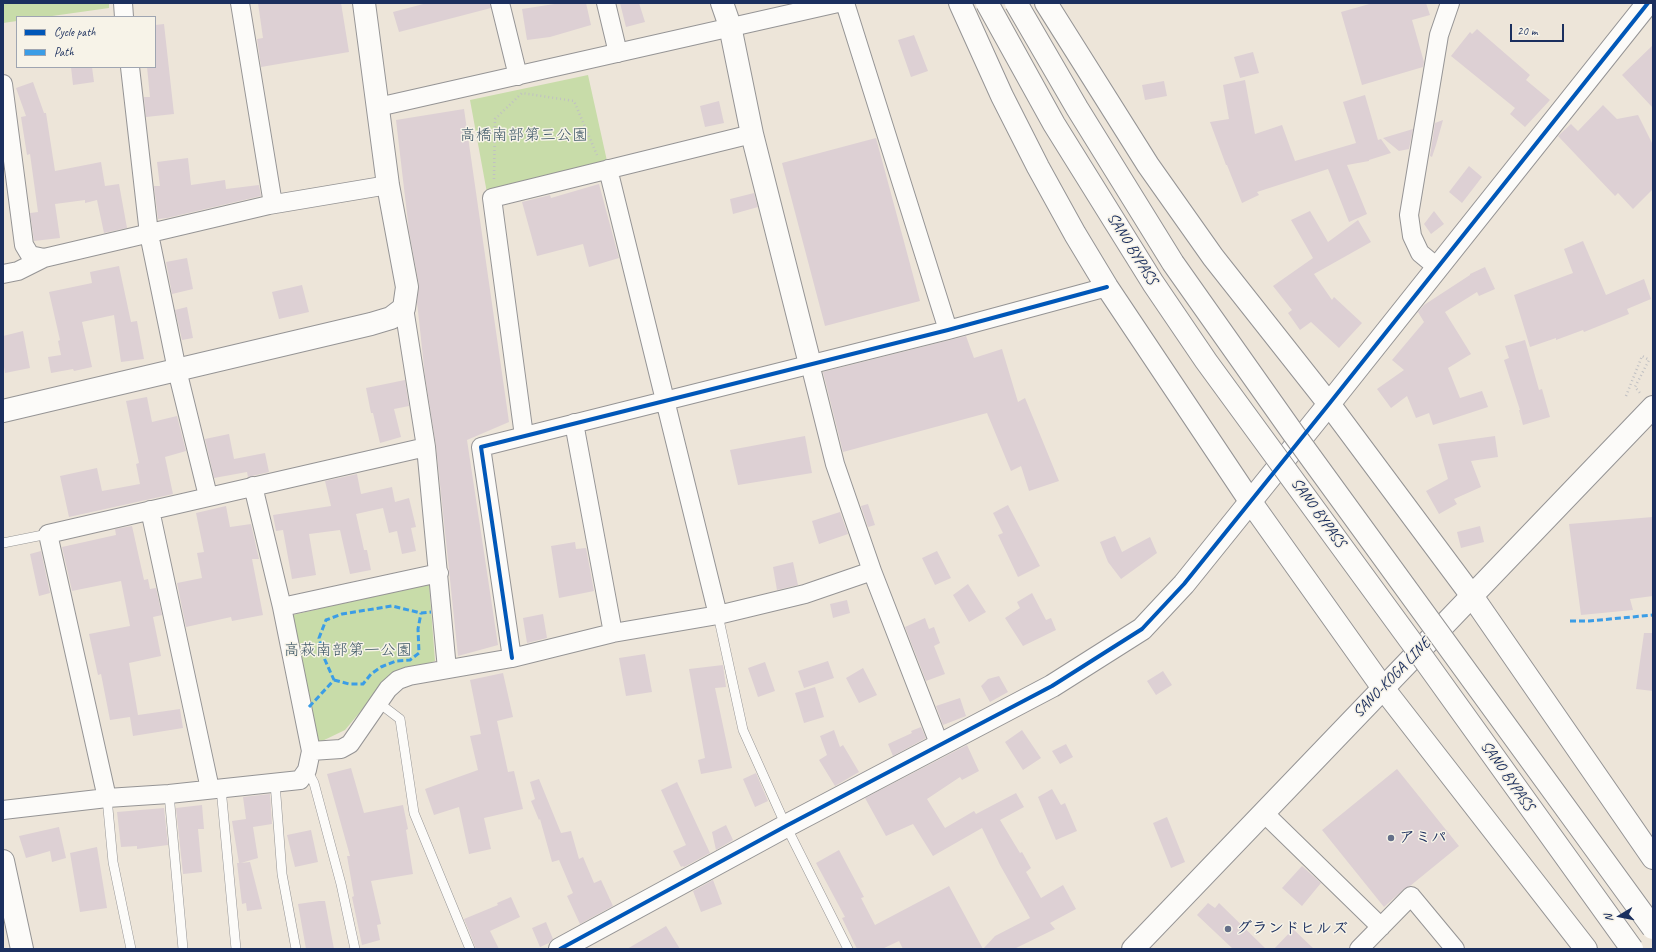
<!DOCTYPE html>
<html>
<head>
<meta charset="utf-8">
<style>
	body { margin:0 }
	#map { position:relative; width:1656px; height:952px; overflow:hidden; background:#ede5d9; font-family:Caveat,sans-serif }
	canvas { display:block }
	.frame { position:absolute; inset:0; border:4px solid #1b2f5e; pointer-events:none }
	.legend { position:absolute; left:16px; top:16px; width:140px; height:52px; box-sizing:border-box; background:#f7f3e8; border:1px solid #9fa5b1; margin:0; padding:5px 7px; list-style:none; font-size:12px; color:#1b2f5e }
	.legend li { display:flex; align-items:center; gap:8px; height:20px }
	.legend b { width:20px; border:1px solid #9fa5b1 }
	.north { position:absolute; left:1600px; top:896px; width:40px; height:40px; -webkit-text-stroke:3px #f7f3e8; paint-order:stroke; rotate:260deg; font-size:11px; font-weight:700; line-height:16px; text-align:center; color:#1b2f5e }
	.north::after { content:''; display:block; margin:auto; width:14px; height:18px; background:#1b2f5e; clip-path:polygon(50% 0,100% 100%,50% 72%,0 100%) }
	.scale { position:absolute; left:1510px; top:24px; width:54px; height:18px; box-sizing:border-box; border:2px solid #1b2f5e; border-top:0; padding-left:5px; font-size:12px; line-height:14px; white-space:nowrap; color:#1b2f5e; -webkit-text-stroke:3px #f7f3e8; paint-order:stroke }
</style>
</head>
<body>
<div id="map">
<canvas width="1656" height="952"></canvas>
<div class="frame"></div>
<ul class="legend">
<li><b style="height:5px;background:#0057b8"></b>Cycle path</li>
<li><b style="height:5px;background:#3b9de6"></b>Path</li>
</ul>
<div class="north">N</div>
<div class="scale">20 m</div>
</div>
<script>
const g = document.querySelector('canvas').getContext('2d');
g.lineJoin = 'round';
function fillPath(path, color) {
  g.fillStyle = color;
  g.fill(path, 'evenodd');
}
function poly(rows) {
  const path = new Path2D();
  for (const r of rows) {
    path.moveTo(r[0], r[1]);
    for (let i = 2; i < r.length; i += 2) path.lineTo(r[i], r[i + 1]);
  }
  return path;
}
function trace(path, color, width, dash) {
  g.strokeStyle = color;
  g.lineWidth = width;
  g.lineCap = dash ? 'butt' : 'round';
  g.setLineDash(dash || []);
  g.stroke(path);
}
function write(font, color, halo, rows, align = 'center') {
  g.font = font + ' Caveat,"Klee One",sans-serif';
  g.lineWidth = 3;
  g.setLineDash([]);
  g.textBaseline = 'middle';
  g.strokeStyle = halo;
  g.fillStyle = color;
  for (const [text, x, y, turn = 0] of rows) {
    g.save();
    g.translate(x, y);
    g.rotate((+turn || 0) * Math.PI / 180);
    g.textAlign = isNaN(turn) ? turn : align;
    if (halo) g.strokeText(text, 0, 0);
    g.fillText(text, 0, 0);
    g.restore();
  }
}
fillPath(poly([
	[3,3,109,3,109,8,45,17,17,17,17,21,3,23],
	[588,75,607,161,487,193,470,100],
	[429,583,435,661,391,675,345,730,316,744,293,615]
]), '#c8dca9');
fillPath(poly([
	[258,3,341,3,349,52,261,67,257,39,263,38],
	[427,3,490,3,491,8,399,32,393,12],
	[561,3,586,3,591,25,550,37,527,40,522,9],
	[620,3,639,3,645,22,626,27],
	[1373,3,1426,3,1430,15,1412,20,1424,62,1423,67,1362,85,1341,12],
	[164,24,174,114,146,117,144,97,150,97,147,67,155,67,155,25],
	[1477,29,1530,75,1526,80,1550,100,1525,127,1510,114,1515,108,1451,56,1470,32,1472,34],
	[914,35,928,71,911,77,898,40],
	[1653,45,1653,108,1622,75],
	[1253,52,1259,73,1240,78,1234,57],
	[71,67,92,67,94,82,73,85],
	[1245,80,1255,134,1282,125,1295,161,1356,143,1343,102,1365,95,1378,140,1381,139,1391,153,1369,160,1369,161,1347,165,1367,214,1349,222,1328,169,1257,192,1259,195,1242,203,1227,165,1226,165,1210,122,1229,119,1223,85],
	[1164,81,1167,96,1145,100,1142,85],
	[33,82,44,113,46,113,55,171,101,162,105,186,119,184,127,228,104,233,97,200,85,203,85,200,55,204,60,238,34,241,30,213,38,212,30,154,27,155,21,117,26,116,16,88],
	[719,101,724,123,705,127,700,106],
	[1603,105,1617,119,1638,115,1653,145,1653,189,1633,209,1618,193,1615,196,1558,136,1571,124,1578,131],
	[464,109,509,422,467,440,498,645,458,656,436,446,425,376,417,302,419,285,409,231,396,120],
	[1443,120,1436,145,1432,157,1430,156,1435,123],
	[1413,129,1409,149,1399,151,1383,138],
	[876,138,920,301,825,326,782,163],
	[188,158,191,185,225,180,226,189,259,185,261,196,167,218,158,219,154,186,160,186,157,162],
	[1469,166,1482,177,1462,203,1449,192],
	[599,184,619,258,589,267,583,244,537,256,522,202,550,195,551,198],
	[754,193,758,207,733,214,730,199],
	[1310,211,1328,242,1358,220,1371,242,1314,274,1332,300,1334,297,1362,323,1339,348,1311,322,1300,330,1288,313,1292,310,1273,286,1313,258,1291,220],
	[1434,211,1444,224,1431,234,1424,224],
	[1583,241,1606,295,1644,279,1651,299,1627,309,1629,314,1584,332,1583,330,1556,340,1556,338,1530,347,1514,295,1573,273,1564,249],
	[187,258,193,289,172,294,166,262],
	[119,266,131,322,137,321,144,359,121,362,114,315,82,322,92,367,74,371,73,369,51,373,48,357,61,355,58,341,60,340,49,292,92,283,90,272],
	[1485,267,1495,289,1479,296,1477,292,1445,312,1471,354,1448,368,1460,398,1482,391,1488,407,1433,425,1429,413,1416,418,1407,396,1391,408,1377,389,1404,370,1392,360,1424,322,1418,312,1424,305,1470,275,1470,274],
	[302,285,309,312,279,319,272,292],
	[187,307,193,338,182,340,175,310],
	[23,331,30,368,5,373,3,361,3,336],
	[966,336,974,358,1002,349,1018,402,1025,398,1059,481,1029,491,1021,466,1011,471,987,413,843,452,823,372],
	[1525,340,1539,390,1542,389,1550,417,1523,425,1519,410,1520,410,1504,360,1509,358,1505,346],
	[405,380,409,406,394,409,401,437,380,443,373,413,371,413,366,388],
	[147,397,152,422,177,416,186,451,165,457,173,494,69,517,60,476,97,468,102,491,140,484,136,464,139,463,126,401],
	[229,434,234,459,265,453,269,472,248,477,247,472,214,478,205,439],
	[805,436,812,473,738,485,730,450],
	[1495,436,1498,457,1471,461,1481,487,1454,499,1457,504,1439,514,1426,491,1448,479,1438,444],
	[357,474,361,494,392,487,395,502,409,498,416,527,411,528,416,551,402,554,397,531,389,533,383,508,356,514,364,550,367,550,371,570,350,574,340,530,309,534,316,575,292,579,283,530,276,531,273,515,331,506,325,481],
	[868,504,875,525,868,527,861,506],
	[1008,505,1040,566,1018,577,998,535,1003,533,993,513],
	[226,506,230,527,251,524,259,559,252,559,263,615,232,621,231,617,186,627,177,583,202,578,197,553,204,552,196,513],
	[840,512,848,534,819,544,812,521],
	[1653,517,1653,596,1630,599,1633,610,1581,615,1569,524],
	[132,526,144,580,148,579,150,589,156,588,162,615,153,617,161,656,129,663,138,715,180,709,183,728,133,736,130,717,110,720,101,674,98,675,89,634,130,626,121,581,72,591,62,547,116,535,115,529],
	[1480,526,1484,542,1461,548,1457,532],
	[1115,536,1122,552,1150,537,1157,553,1121,579,1108,562,1100,542],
	[575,542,576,549,586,548,594,591,559,598,551,546],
	[41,551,50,593,39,596,30,554],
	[937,551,951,578,935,585,922,558],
	[793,562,798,585,777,590,773,567],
	[968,584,986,612,969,622,953,595],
	[1032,593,1046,620,1051,618,1056,630,1023,646,1005,618,1020,608,1017,602],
	[847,600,850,613,833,618,830,604],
	[543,614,547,638,527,643,523,618],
	[925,618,929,629,934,627,940,643,934,646,945,674,926,681,905,627],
	[1644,633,1653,633,1653,691,1636,689],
	[645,654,652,692,626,696,619,658],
	[828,661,834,678,804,688,798,671],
	[765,662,775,691,758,697,748,668],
	[723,665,726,687,715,688,732,768,701,774,698,760,705,758,689,669],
	[863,668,877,695,859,703,846,678],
	[1163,671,1172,685,1156,695,1147,681],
	[503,673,513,717,497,721,508,772,514,771,523,809,484,818,491,849,469,854,459,807,434,815,425,789,478,770,470,736,481,734,470,680],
	[999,676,1008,692,990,702,981,686,988,679],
	[815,687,824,717,804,723,795,693],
	[960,698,966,716,943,725,936,706],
	[921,727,926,738,893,756,888,744,912,733,911,731],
	[834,730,840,747,843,745,859,772,835,786,819,760,827,755,820,736],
	[1022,730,1041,758,1023,770,1005,742],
	[1066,744,1073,757,1060,764,1052,751],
	[967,745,979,771,962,780,960,777,927,799,945,828,974,811,976,814,1016,793,1024,807,1000,820,1020,853,1022,852,1031,868,1026,872,1041,898,1063,885,1076,909,1050,923,1055,929,1014,949,983,949,995,936,1030,918,1000,865,982,828,933,856,913,824,886,836,865,798],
	[351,768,364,813,403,805,408,829,406,830,413,874,371,881,381,924,377,925,380,940,362,945,352,897,354,896,347,856,350,856,327,774],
	[1397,769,1459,846,1410,886,1404,889,1384,907,1322,830],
	[756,773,768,801,755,807,743,779],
	[539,779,561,833,571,831,579,859,583,857,594,883,601,880,613,906,580,924,567,896,573,893,559,860,552,862,540,819,539,820,531,801,535,799,530,782],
	[677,782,710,853,684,867,683,866,681,867,673,851,686,845,661,790],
	[1052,789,1061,805,1065,803,1077,831,1056,840,1038,797],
	[270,794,272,824,253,827,258,858,241,863,250,862,262,909,247,911,246,903,242,904,237,863,239,863,232,821,246,819,243,797],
	[202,805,204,829,198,829,202,872,183,874,176,808],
	[164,808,168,845,137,849,137,846,121,847,117,812],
	[1167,817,1185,862,1171,868,1153,823],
	[726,825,733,840,716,850,712,832],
	[59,827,66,858,52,862,50,851,26,858,19,836],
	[311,830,318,862,295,867,287,835],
	[97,847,107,908,80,912,70,853],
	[839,850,864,897,861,898,875,925,949,886,983,949,903,949,899,941,882,949,857,949,842,918,845,917,816,863],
	[1302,866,1321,883,1302,906,1282,888],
	[713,880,722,904,701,912,693,891],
	[511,897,520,917,490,931,499,949,476,949,464,919,498,905,497,903],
	[319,901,325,901,334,949,306,949,298,904],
	[1208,903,1215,908,1219,903,1266,949,1233,949,1197,915],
	[546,922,553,939,549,943,540,947,532,928],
	[666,926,680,949,627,949],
	[1293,929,1314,949,1274,949]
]), '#ddd0d4');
const lane = poly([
	[3,543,48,534],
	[718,615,743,730,786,826,848,949],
	[379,703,400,719,414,813,470,949],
	[307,770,314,783,341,884,355,949],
	[275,783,282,874,296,949],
	[221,788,236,949],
	[169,794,183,949],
	[107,798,113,862,131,949]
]);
const street = poly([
	[123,3,124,17],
	[240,3,273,204],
	[500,3,518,76],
	[606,3,618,53],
	[845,3,948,330],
	[130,67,149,234,177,370,208,496],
	[3,84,24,245,30,255,44,258],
	[378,107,838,3],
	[608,169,718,615],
	[1438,268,1420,253,1412,236,1409,215,1439,35,1450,3],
	[3,274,18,271,44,258,269,205,388,185],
	[404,308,426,447,447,669],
	[810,364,835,464,872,571,940,746],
	[574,423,613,633],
	[524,436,492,198,752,134],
	[150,510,210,789],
	[282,607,439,573],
	[512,658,481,447,948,330,1107,287],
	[311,751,341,749,350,744,388,689,398,680,409,676,512,658,613,633,718,615,805,594,872,571],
	[107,798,48,534,426,447],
	[3,810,107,798,169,794,300,780,307,770,311,751,282,607,253,486],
	[1263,812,1381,927],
	[1359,949,1411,896,1455,949]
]);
const secondary = poly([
	[722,3,730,26,752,134,810,364],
	[3,411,371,324,391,318,404,308,407,287,388,185,364,3],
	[3,861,22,949],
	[560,949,786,826,1052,686,1142,629,1184,584,1329,404,1648,3]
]);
const primary = poly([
	[1133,949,1653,407]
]);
const highway = poly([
	[960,3,1002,96,1038,167,1075,234,1107,287,1250,501,1383,688,1586,949],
	[1046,3,1148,165,1213,257,1329,404,1472,596,1653,858]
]);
trace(lane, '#959495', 10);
trace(street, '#959495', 20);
trace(secondary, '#959495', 24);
trace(primary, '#959495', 24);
trace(highway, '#959495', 24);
trace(poly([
	[494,179,495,119,522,93,574,101,597,155],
	[1626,396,1642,356,1649,360,1635,387,1640,393]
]), '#c0c0c3', 2.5, [1, 3]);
trace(lane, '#fcfbf9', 9);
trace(street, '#fcfbf9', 18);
trace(secondary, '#fcfbf9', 22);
trace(primary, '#fcfbf9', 22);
trace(highway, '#fcfbf9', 22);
const highwayBridge = poly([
	[987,3,1054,124,1153,283,1206,361,1418,651,1632,949],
	[1016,3,1077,108,1173,263,1293,433,1653,928]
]);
trace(highwayBridge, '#959495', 24, []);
trace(highwayBridge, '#fcfbf9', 22);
trace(poly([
	[1570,621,1589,621,1653,615],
	[334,680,349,684,363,684,371,674,381,667,396,661,410,660,419,653,418,629,421,613],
	[309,707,334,680,325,660,319,638,326,620,342,614,392,606,421,613,431,612]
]), '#3b9de6', 3, [6, 3]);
trace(poly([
	[512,658,481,447,948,330,1107,287],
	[560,949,786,826,1052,686,1142,629,1184,584,1329,404,1648,3]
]), '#0057b8', 4);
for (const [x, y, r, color] of [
	[1391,838,4,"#646f89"],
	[1228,929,4,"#646f89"]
]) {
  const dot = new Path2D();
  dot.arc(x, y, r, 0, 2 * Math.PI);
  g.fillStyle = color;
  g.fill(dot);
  trace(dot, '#f7f3e8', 1.5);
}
write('16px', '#3e5867', '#f7f3e8', [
	["高橋南部第三公園",524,136],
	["高萩南部第一公園",348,651]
]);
write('16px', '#1b2f5e', '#f7f3e8', [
	["SANO BYPASS",1132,249,58],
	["SANO BYPASS",1318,513,54],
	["SANO-KOGA LINE",1392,678,-46],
	["SANO BYPASS",1507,776,55]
]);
write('bold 16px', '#1b2f5e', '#f7f3e8', [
	["アミパ",1399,838],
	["グランドヒルズ",1236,929]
], 'left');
</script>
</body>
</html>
